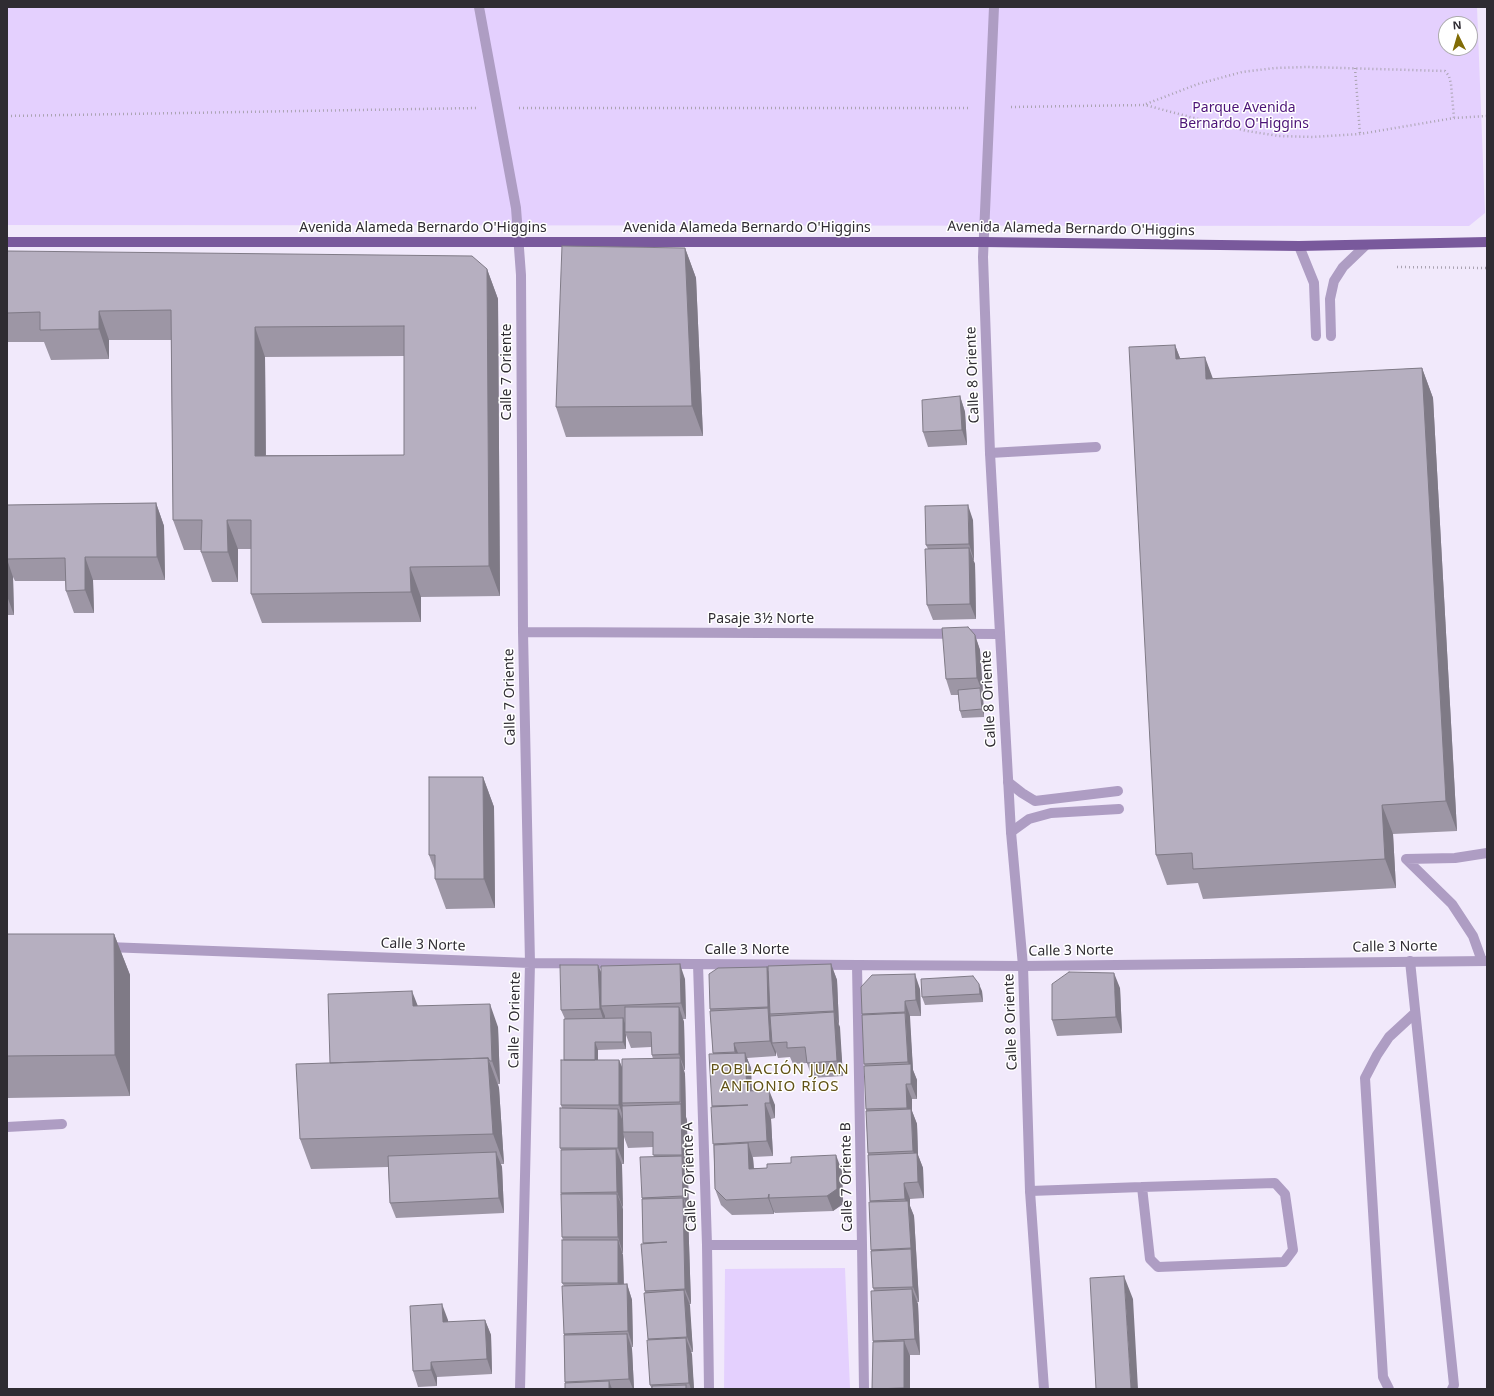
<!DOCTYPE html>
<html>
<head>
<meta charset="utf-8">
<style>
	body { margin:0 }
	#map { position:relative; width:1494px; height:1396px; overflow:hidden; background:#f1e9fb; font-family:"Noto Sans",sans-serif }
	canvas { display:block }
	.frame { position:absolute; inset:0; border:8px solid #2f2c32; pointer-events:none }
	.north { position:absolute; left:1438px; top:16px; width:40px; height:40px; box-sizing:border-box; background:#fff; border:1px solid #acabad; border-radius:50%; rotate:355deg; font-size:11px; font-weight:700; line-height:16px; text-align:center; color:#2f2c32 }
	.north::after { content:''; display:block; margin:auto; width:14px; height:18px; background:#816c06; clip-path:polygon(50% 0,100% 100%,50% 72%,0 100%) }
</style>
</head>
<body>
<div id="map">
<canvas width="1494" height="1396"></canvas>
<div class="frame"></div>
<div class="north">N</div>
</div>
<script>
const g = document.querySelector('canvas').getContext('2d');
g.lineJoin = 'round';
function fillPath(path, color) {
  g.fillStyle = color;
  g.fill(path, 'evenodd');
}
function poly(rows) {
  const path = new Path2D();
  for (const r of rows) {
    path.moveTo(r[0], r[1]);
    for (let i = 2; i < r.length; i += 2) path.lineTo(r[i], r[i + 1]);
  }
  return path;
}
function trace(path, color, width, dash) {
  g.strokeStyle = color;
  g.lineWidth = width;
  g.lineCap = dash ? 'butt' : 'round';
  g.setLineDash(dash || []);
  g.stroke(path);
}
function write(font, color, halo, rows, align = 'center') {
  g.font = font + ' "Noto Sans",sans-serif';
  g.lineWidth = 3;
  g.setLineDash([]);
  g.textBaseline = 'middle';
  g.strokeStyle = halo;
  g.fillStyle = color;
  for (const [text, x, y, turn = 0] of rows) {
    g.save();
    g.translate(x, y);
    g.rotate((+turn || 0) * Math.PI / 180);
    g.textAlign = isNaN(turn) ? turn : align;
    if (halo) g.strokeText(text, 0, 0);
    g.fillText(text, 0, 0);
    g.restore();
  }
}
fillPath(poly([
	[7,7,1477,7,1485,213,1469,226,7,225],
	[1446,24,1470,24,1470,48,1446,48],
	[845,1268,850,1389,724,1389,725,1269]
]), '#e4d0fe');
trace(poly([
	[1355,68,1360,134],
	[1146,104,1198,84,1242,72,1275,68,1308,67,1445,71,1449,76,1451,84,1454,118],
	[1011,107,1145,105,1190,117,1247,131,1279,136,1313,137,1360,134,1454,118,1487,116],
	[519,108,970,108],
	[7,116,476,108],
	[1397,267,1487,268]
]), '#aaa3b1', 2.5, [1, 3]);
trace(poly([
	[1299,246,1314,283,1316,336],
	[1331,336,1330,299,1334,281,1343,267,1366,245],
	[990,453,1096,447],
	[1008,782,1022,793,1035,801,1118,791],
	[1011,832,1029,819,1051,813,1119,809],
	[1406,859,1452,904,1473,936,1482,961],
	[1406,859,1455,858,1487,853],
	[1410,961,1454,1385,1452,1389],
	[7,1127,62,1124],
	[1030,1191,1142,1187,1275,1183,1285,1194,1293,1250,1284,1262,1158,1267,1150,1259,1142,1187],
	[1389,1389,1383,1377,1365,1078,1377,1055,1389,1037,1415,1013]
]), '#ae9dc3', 10);
trace(poly([
	[479,7,516,208,521,275,523,632,530,963,520,1389],
	[523,632,1000,634],
	[107,947,530,963,1023,966,1487,961],
	[698,964,707,1245,709,1389],
	[857,965,862,1245,864,1389],
	[707,1245,862,1245]
]), '#ae9dc3', 10);
trace(poly([
	[994,7,983,257,990,453,1011,832,1023,966,1030,1191,1044,1389]
]), '#ae9dc3', 10);
trace(poly([
	[7,242,984,242,1299,246,1487,242]
]), '#79599c', 10);
fillPath(poly([
	[685,248,696,278,703,436,566,437,556,407],
	[7,251,487,269,498,299,500,596,421,597,421,622,262,623,251,594,251,549,238,549,238,582,212,582,201,552,201,550,184,550,173,520,171,340,109,340,109,359,51,360,44,342,7,342],
	[404,356,404,455,266,455,265,357],
	[1175,345,1180,358,1213,379,1422,368,1433,398,1457,831,1393,834,1396,888,1203,899,1198,883,1167,885,1156,855],
	[960,396,965,412,967,445,928,447,923,432],
	[156,503,164,526,165,580,93,580,94,613,74,613,66,591,65,581,15,581,13,577,14,615,7,615,7,505],
	[973,520,974,560,973,560,975,564,976,619,933,620,927,605,928,549,926,545],
	[975,635,980,650,983,694,982,694,983,696,984,717,962,718,960,711,958,695,951,695,946,679],
	[483,777,494,807,495,908,446,909,435,879,435,871,429,855],
	[7,934,114,934,130,975,130,1096,7,1098],
	[831,964,837,980,839,1026,843,1076,812,1078,807,1063,793,1064,790,1057,778,1058,776,1052,776,1056,747,1058,751,1068,752,1090,775,1105,775,1118,771,1119,773,1156,753,1157,754,1168,842,1171,843,1204,833,1211,775,1213,774,1212,774,1214,732,1215,721,1205,715,1189,712,1106,713,1054,710,1009,767,967,768,971],
	[598,965,601,972,685,979,686,1019,683,1019,684,1022,685,1070,684,1070,685,1074,686,1117,687,1120,687,1170,689,1211,688,1211,688,1213,691,1304,689,1304,693,1352,691,1352,694,1389,652,1389,650,1385,648,1340,645,1291,642,1198,654,1156,653,1147,628,1148,624,1137,624,1164,622,1164,623,1253,622,1253,623,1255,624,1284,627,1284,632,1300,633,1347,632,1347,632,1349,634,1389,565,1389,564,1335,564,1286,562,1283,563,1240,562,1237,561,1150,560,1148,562,1108,561,1105,564,1060,565,1019,561,1010],
	[626,1035,631,1048,651,1047,652,1055,653,1059,622,1067,619,1060,598,1060,598,1050,626,1049],
	[1120,988,1122,1033,1057,1036,1052,1020],
	[920,989,921,1016,910,1016,910,1027,913,1070,917,1080,917,1099,912,1099,912,1111,917,1124,918,1155,923,1168,924,1198,910,1199,910,1206,914,1216,917,1265,919,1302,917,1302,918,1304,920,1355,910,1355,910,1389,872,1389,874,1291,873,1288,871,1250,870,1202,866,1109,865,1066,864,1064,862,1014],
	[982,991,983,1002,925,1005,922,997],
	[418,1006,498,1027,500,1084,498,1084,499,1088,504,1164,501,1164,502,1167,504,1213,396,1218,390,1203,388,1167,311,1169,300,1139,330,1063],
	[448,1320,448,1322,485,1320,491,1335,492,1374,437,1377,437,1386,418,1387,413,1371]
]), '#9d96a5');
fillPath(poly([
	[685,248,696,278,703,436,692,406],
	[487,269,498,299,500,596,489,566],
	[99,311,109,340,109,359,99,329],
	[255,327,265,357,266,485,255,456],
	[1175,345,1186,374,1176,359],
	[1205,357,1216,387,1206,379],
	[1422,368,1433,398,1457,831,1446,801],
	[960,396,965,412,967,445,962,430],
	[156,503,164,526,165,580,157,557],
	[968,505,973,520,974,560,969,544],
	[227,520,238,549,238,582,228,552],
	[969,548,975,564,976,619,970,604],
	[85,557,93,580,94,613,85,590],
	[7,559,13,577,14,615,7,596],
	[410,567,421,597,421,622,411,592],
	[975,635,980,650,983,694,977,678],
	[980,688,983,696,984,717,982,709],
	[483,777,494,807,495,908,484,879],
	[1382,805,1393,834,1396,888,1385,859],
	[114,934,130,975,130,1096,115,1055],
	[680,964,685,979,686,1019,681,1003],
	[831,964,837,980,839,1026,834,1011],
	[598,965,604,980,601,1006,605,1016,605,1025,600,1009],
	[767,967,772,982,770,1014,768,1007],
	[1114,973,1120,988,1122,1033,1116,1017],
	[915,974,920,989,921,1016,916,1000],
	[979,984,982,991,983,1002,980,994],
	[412,991,421,1014,413,1006],
	[905,1001,910,1016,913,1070,917,1080,917,1099,911,1084,911,1071,908,1062],
	[490,1004,498,1027,500,1084,492,1061],
	[679,1007,684,1022,685,1070,679,1054],
	[768,1008,773,1024,772,1043,776,1052,776,1056,770,1041],
	[834,1012,840,1027,843,1076,837,1061],
	[623,1018,626,1026,625,1032,626,1035,626,1049,623,1042],
	[595,1042,598,1050,598,1072,595,1064],
	[734,1043,740,1058,741,1067,735,1052],
	[745,1053,751,1068,752,1106,747,1091],
	[488,1058,499,1088,504,1164,493,1134],
	[680,1058,685,1074,686,1117,687,1120,688,1170,682,1155],
	[619,1060,625,1075,622,1103,625,1110,625,1121,619,1105],
	[906,1084,912,1099,912,1111,917,1124,918,1155,923,1168,924,1198,918,1182,918,1164,913,1151,912,1121,907,1108],
	[769,1090,775,1105,775,1118,770,1103],
	[765,1103,771,1119,773,1156,767,1141],
	[618,1109,624,1124,623,1132,624,1137,624,1164,618,1148],
	[748,1143,753,1159,755,1184,749,1169],
	[616,1149,622,1165,623,1208,617,1192],
	[496,1152,502,1167,504,1213,499,1198],
	[836,1155,842,1171,843,1204,833,1211,827,1196],
	[682,1156,688,1171,689,1211,683,1196],
	[904,1183,910,1199,910,1206,914,1216,919,1302,913,1287,909,1210,905,1199],
	[617,1194,623,1209,623,1253,618,1237],
	[769,1194,769,1198,774,1212,774,1214,768,1198],
	[683,1198,688,1213,691,1304,685,1289],
	[618,1240,623,1255,624,1298,618,1283],
	[1124,1276,1133,1299,1138,1389,1131,1389],
	[627,1284,632,1300,633,1347,628,1331],
	[912,1289,918,1304,920,1355,915,1339],
	[684,1290,690,1305,693,1352,687,1337],
	[442,1304,448,1320,449,1338,443,1322],
	[485,1320,491,1335,492,1374,487,1359],
	[627,1334,632,1349,634,1389,633,1389,629,1379],
	[686,1338,692,1354,694,1389,691,1389,689,1383],
	[904,1341,910,1356,910,1389,905,1389,904,1388],
	[431,1362,437,1377,437,1386,431,1370],
	[609,1381,612,1389,609,1389]
]), '#7f7a86');
const building = poly([
	[562,246,685,248,692,406,556,407,562,246],
	[7,251,472,256,487,269,489,566,410,567,411,592,251,594,251,520,227,520,228,552,201,552,202,520,173,520,171,310,99,311,99,329,40,330,40,312,7,313,7,251],
	[404,326,404,455,255,456,255,327,404,326],
	[1175,345,1176,359,1205,357,1206,379,1422,368,1446,801,1382,805,1385,859,1193,869,1192,853,1156,855,1129,347,1175,345],
	[960,396,962,430,923,432,922,400,960,396],
	[156,503,157,557,85,557,85,590,66,591,65,558,7,559,7,505,156,503],
	[968,505,969,544,926,545,925,506,968,505],
	[969,548,970,604,927,605,925,549,969,548],
	[968,627,975,635,977,678,946,679,942,628,968,627],
	[980,688,982,709,960,711,958,690,980,688],
	[429,777,483,777,484,879,435,879,435,855,429,855,429,777],
	[7,934,114,934,115,1055,7,1056,7,934],
	[680,964,681,1003,601,1006,601,966,680,964],
	[831,964,834,1011,770,1014,768,966,831,964],
	[560,965,598,965,600,1009,561,1010,560,965],
	[767,967,768,1007,710,1009,709,974,718,968,767,967],
	[1069,972,1114,973,1116,1017,1052,1020,1052,984,1069,972],
	[915,974,916,1000,905,1001,905,1012,862,1014,861,987,872,975,915,974],
	[973,976,979,984,980,994,922,997,921,979,973,976],
	[412,991,413,1006,490,1004,492,1061,490,1061,488,1058,330,1063,328,994,412,991],
	[625,1007,679,1007,679,1054,652,1055,651,1032,625,1032,625,1007],
	[768,1008,770,1041,734,1043,735,1052,713,1053,710,1011,768,1008],
	[834,1012,837,1061,807,1063,805,1047,787,1048,787,1042,772,1043,770,1016,834,1012],
	[905,1013,908,1062,864,1064,862,1015,905,1013],
	[623,1018,623,1042,595,1042,595,1060,564,1060,564,1019,623,1018],
	[745,1053,747,1091,769,1090,770,1103,765,1103,767,1141,713,1144,711,1107,748,1105,712,1106,709,1054,745,1053],
	[488,1058,493,1134,300,1139,296,1064,488,1058],
	[680,1058,680,1102,622,1103,622,1059,680,1058],
	[561,1060,619,1060,619,1105,561,1105,561,1060],
	[911,1064,911,1084,906,1084,907,1108,866,1109,864,1066,911,1064],
	[681,1104,682,1155,653,1155,653,1132,623,1132,622,1106,681,1104],
	[560,1108,618,1109,618,1148,560,1148,560,1108],
	[911,1109,913,1151,868,1153,866,1111,911,1109],
	[748,1143,749,1169,767,1168,767,1164,791,1163,791,1157,836,1155,837,1189,827,1196,769,1198,769,1194,768,1198,726,1200,715,1189,714,1145,748,1143],
	[616,1149,617,1192,561,1193,561,1150,616,1149],
	[496,1152,499,1198,390,1203,388,1156,496,1152],
	[917,1153,918,1182,904,1183,905,1199,870,1201,868,1155,917,1153],
	[682,1156,683,1196,642,1198,640,1157,682,1156],
	[561,1194,617,1194,618,1237,562,1237,561,1194],
	[683,1198,685,1289,645,1291,641,1244,667,1242,643,1243,642,1199,683,1198],
	[908,1201,911,1248,871,1250,869,1202,908,1201],
	[562,1240,618,1240,618,1283,562,1283,562,1240],
	[911,1249,913,1287,873,1288,871,1251,911,1249],
	[1124,1276,1131,1389,1096,1389,1090,1278,1124,1276],
	[627,1284,628,1331,564,1334,562,1286,627,1284],
	[912,1289,915,1339,873,1341,871,1291,912,1289],
	[684,1290,687,1337,648,1339,644,1293,684,1290],
	[442,1304,443,1322,485,1320,487,1359,431,1362,431,1370,413,1371,410,1306,442,1304],
	[627,1334,629,1379,565,1382,564,1335,627,1334],
	[686,1338,689,1383,650,1385,647,1340,686,1338],
	[904,1341,904,1388,872,1389,873,1342,904,1341],
	[609,1381,609,1389,565,1389,565,1383,609,1381],
	[686,1385,686,1389,652,1389,652,1386,686,1385]
]);
fillPath(building, '#b6afc0');
trace(building, '#7f7a86', 1);
write('14px', '#4c1377', '#fff', [
	["Parque Avenida",1244,108],
	["Bernardo O'Higgins",1244,124]
]);
write('14px', '#2f2c32', '#fff', [
	["Avenida Alameda Bernardo O'Higgins",423,228],
	["Avenida Alameda Bernardo O'Higgins",747,228],
	["Avenida Alameda Bernardo O'Higgins",1071,229,1],
	["Calle 7 Oriente",507,372,-90],
	["Calle 8 Oriente",973,375,-92],
	["Pasaje 3½ Norte",761,619],
	["Calle 7 Oriente",510,697,-91],
	["Calle 8 Oriente",989,699,-93],
	["Calle 3 Norte",423,945,2],
	["Calle 3 Norte",1395,947,-1],
	["Calle 3 Norte",747,950],
	["Calle 3 Norte",1071,951,-1],
	["Calle 7 Oriente",515,1020,-89],
	["Calle 8 Oriente",1011,1022,-92],
	["Calle 7 Oriente A",690,1177,-92],
	["Calle 7 Oriente B",847,1177,-91]
]);
g.letterSpacing = '1px';
write('15px', '#615215', '#fff', [
	["POBLACIÓN JUAN",780,1070],
	["ANTONIO RÍOS",780,1087]
]);
g.letterSpacing = '0px';
</script>
</body>
</html>
